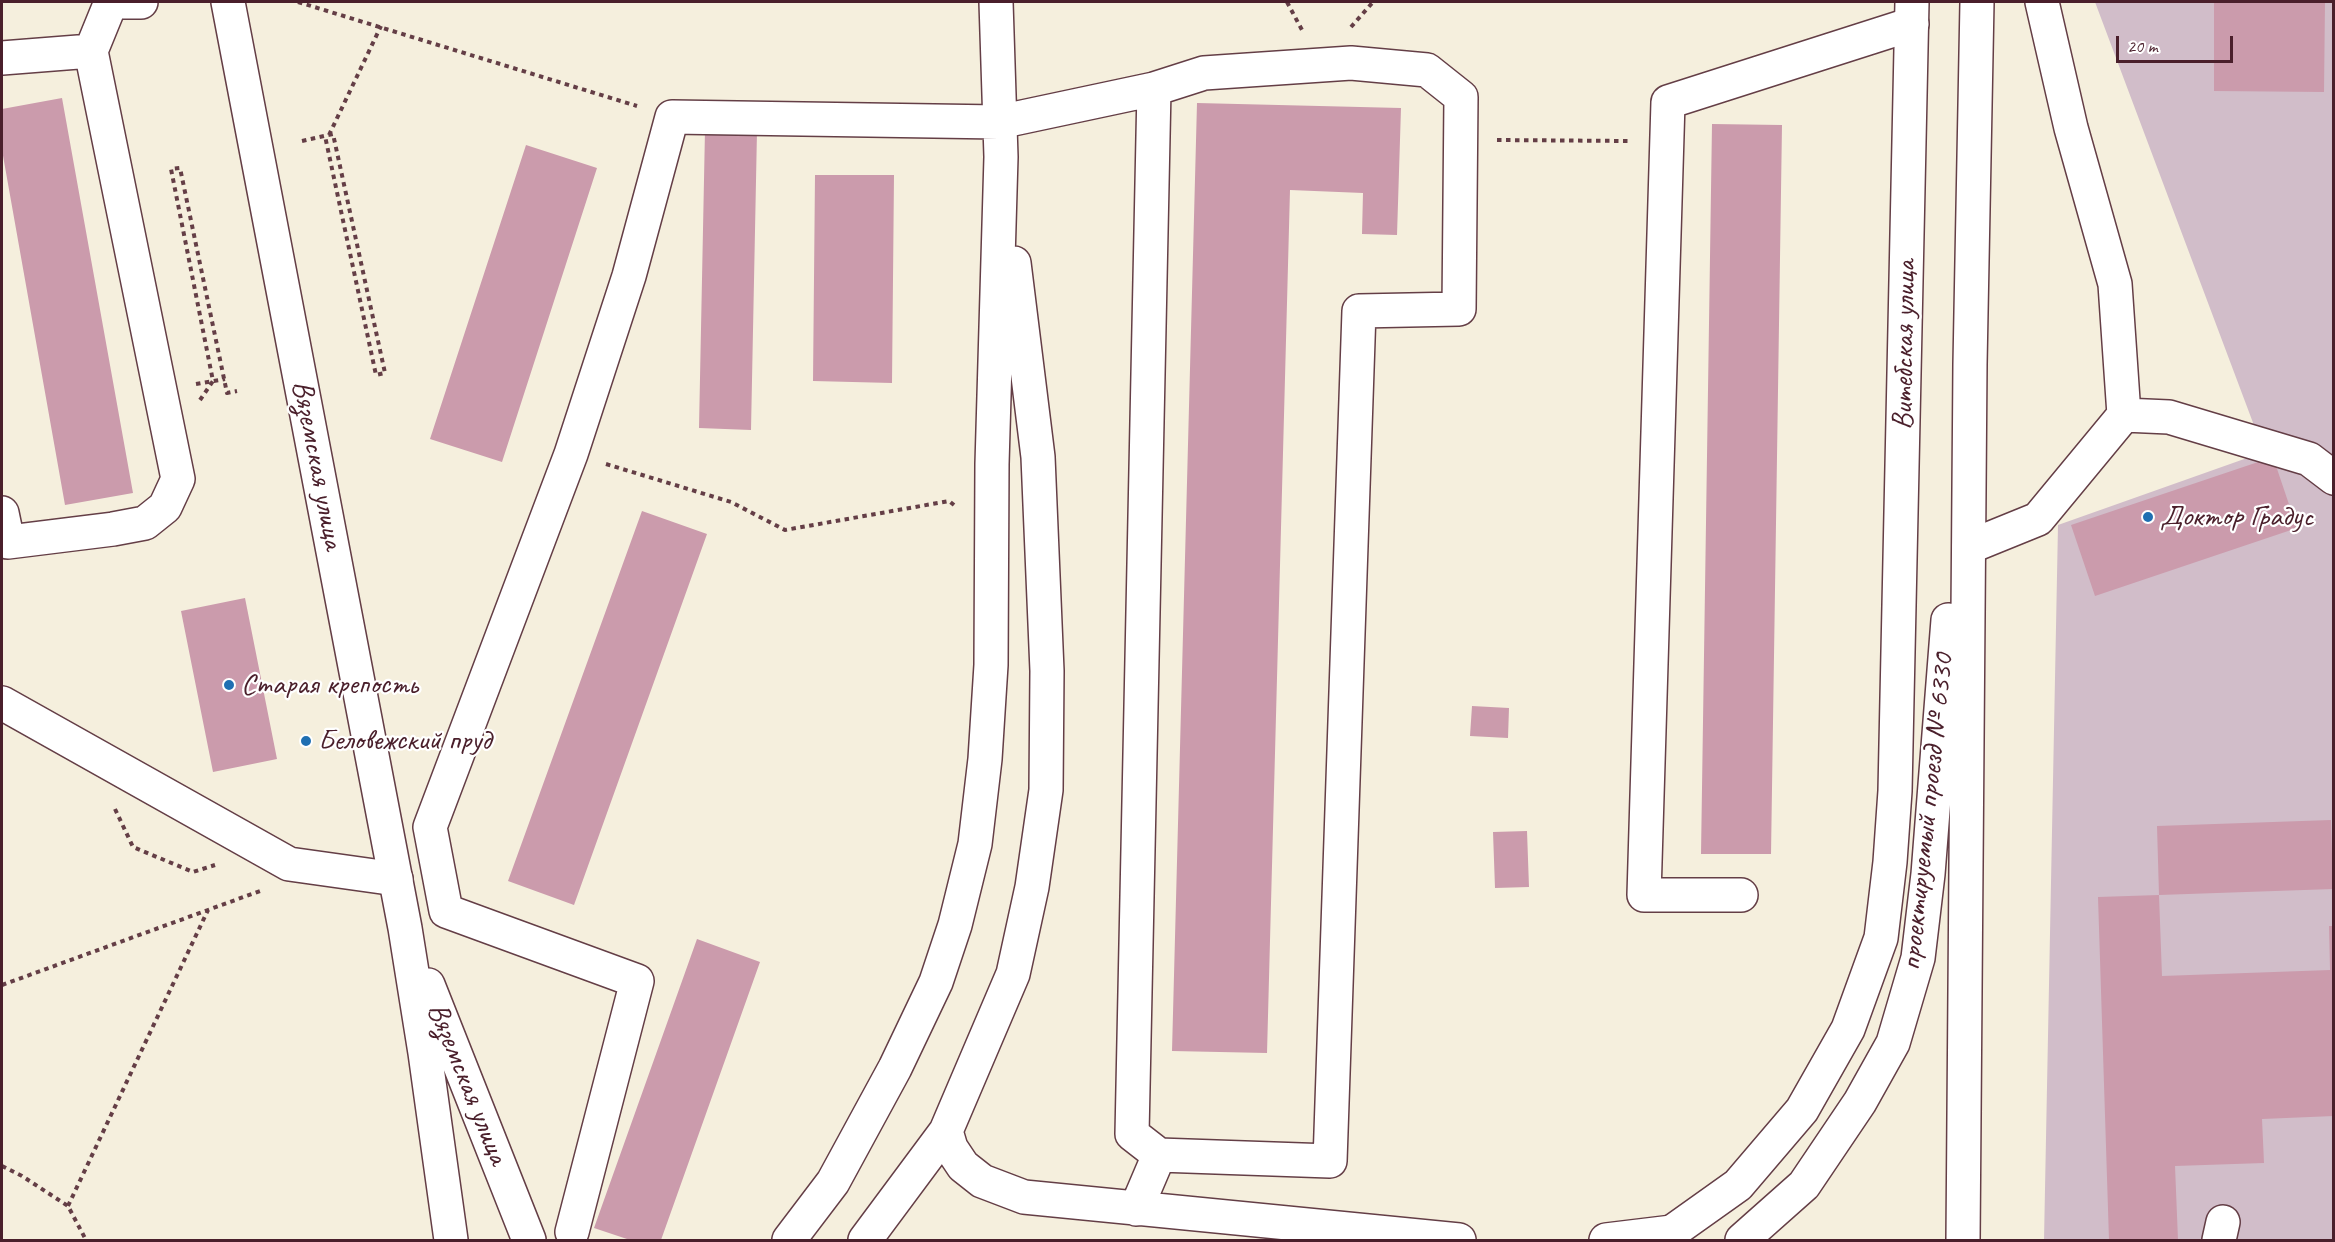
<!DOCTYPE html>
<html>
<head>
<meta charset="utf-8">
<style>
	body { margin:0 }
	#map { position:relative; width:2335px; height:1242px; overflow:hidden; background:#f5efdd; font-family:Caveat,sans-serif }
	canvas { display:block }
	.frame { position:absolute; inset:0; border:3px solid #4a1f2b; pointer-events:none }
	.scale { position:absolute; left:2116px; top:36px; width:117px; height:27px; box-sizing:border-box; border:3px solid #4a1f2b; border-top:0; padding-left:8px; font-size:18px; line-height:21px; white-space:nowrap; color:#4a1f2b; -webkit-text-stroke:4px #fff; paint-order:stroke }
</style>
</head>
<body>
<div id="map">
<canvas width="2335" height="1242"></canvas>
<div class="frame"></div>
<div class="scale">20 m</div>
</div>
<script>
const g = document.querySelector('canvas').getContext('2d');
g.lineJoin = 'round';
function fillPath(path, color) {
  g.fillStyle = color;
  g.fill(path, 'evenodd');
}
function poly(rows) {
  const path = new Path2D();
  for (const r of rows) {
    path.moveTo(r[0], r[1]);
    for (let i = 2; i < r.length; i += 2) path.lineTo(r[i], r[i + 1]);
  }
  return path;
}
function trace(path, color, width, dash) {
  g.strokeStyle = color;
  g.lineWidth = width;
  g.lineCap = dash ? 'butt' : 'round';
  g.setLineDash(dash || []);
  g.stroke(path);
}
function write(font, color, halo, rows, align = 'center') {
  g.font = font + ' Caveat,sans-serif';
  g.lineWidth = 4.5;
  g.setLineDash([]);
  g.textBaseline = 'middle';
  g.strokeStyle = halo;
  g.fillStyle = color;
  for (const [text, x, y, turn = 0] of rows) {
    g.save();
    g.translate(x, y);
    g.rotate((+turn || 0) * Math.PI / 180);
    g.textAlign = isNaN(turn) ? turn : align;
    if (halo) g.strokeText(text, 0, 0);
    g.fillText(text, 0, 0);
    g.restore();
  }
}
fillPath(poly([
	[2095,2,2333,2,2333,1240,2044,1240,2058,525,2264,452]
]), '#d1bdc9');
fillPath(poly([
	[2214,2,2325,2,2324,92,2214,91],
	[62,98,133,493,65,505,2,150,2,109],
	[1197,103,1401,108,1397,235,1362,234,1363,193,1290,190,1267,1053,1172,1051],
	[1712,124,1782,125,1771,854,1701,854],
	[705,130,757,131,751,430,699,428],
	[526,145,597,168,502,462,430,439],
	[815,175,894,175,892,383,813,381],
	[2273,457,2297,528,2095,596,2071,525],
	[642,511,707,534,574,905,508,881],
	[245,598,277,759,213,772,181,611],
	[1472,706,1509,708,1508,738,1470,736],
	[2331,820,2333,889,2159,895,2157,826],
	[1527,831,1529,887,1495,888,1493,832],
	[2159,895,2162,976,2330,970,2329,926,2334,926,2334,1116,2262,1119,2264,1163,2175,1166,2178,1240,2109,1240,2098,897],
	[697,939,760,962,661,1240,630,1240,594,1228]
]), '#cb9bac');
const minor = poly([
	[117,2,141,2],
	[2042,2,2071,128,2115,284,2124,415,2169,417,2309,459,2334,478],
	[2,58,91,51],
	[2,513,8,542,113,529,145,523,165,507,178,479,91,51,111,2],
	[1969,547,2038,519,2124,415],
	[2,703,289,864,396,879],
	[1741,895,1644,895,1668,102,1912,24],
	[946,1131,951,1148,963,1166,982,1181,1024,1197,1459,1240],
	[1136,1209,1159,1155],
	[572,1232,637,981,446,911,430,827,571,454,629,276,672,117,999,122,1154,89,1204,73,1351,63,1427,70,1461,97,1459,309,1359,311,1330,1161,1159,1155,1132,1134,1154,89],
	[789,1240,833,1182,895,1068,936,982,955,925,975,844,985,759,991,665,992,464,1001,157,996,2],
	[865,1240,946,1131,1013,974,1032,887,1046,790,1047,671,1038,457,1014,263],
	[1606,1240,1672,1232],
	[2219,1240,2223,1222]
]);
const major = poly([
	[228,2,405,928,425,1053,451,1240],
	[428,985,529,1240],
	[1654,1240,1672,1232,1738,1185,1802,1110,1848,1029,1881,938,1890,862,1895,791,1912,2],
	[1742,1240,1804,1185,1860,1102,1893,1043,1918,958,1928,874,1948,620],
	[1963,1240,1970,364,1977,2]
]);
trace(minor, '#643e46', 36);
trace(major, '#643e46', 36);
trace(poly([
	[298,2,637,106],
	[1287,2,1302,30],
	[1351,27,1373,2],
	[329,135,381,26],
	[1497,140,1630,141],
	[302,141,333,134,385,373,376,375,325,136],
	[196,384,225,379],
	[200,400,213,381,171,169,180,168,227,393,237,391],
	[606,464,731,502,785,530,949,501,954,505],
	[115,809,133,847,193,872,215,865],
	[2,985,260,891],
	[2,1166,22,1176,68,1206,86,1240],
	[68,1206,208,910]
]), '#643e46', 4, [4.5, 4.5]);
trace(minor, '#fff', 33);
trace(major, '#fff', 33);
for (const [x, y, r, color] of [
	[2148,517,6,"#1f6fb2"],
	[229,685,6,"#1f6fb2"],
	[306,741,6,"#1f6fb2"]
]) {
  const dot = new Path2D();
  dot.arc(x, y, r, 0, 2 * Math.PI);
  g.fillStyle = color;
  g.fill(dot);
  trace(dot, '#fff', 2);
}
write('30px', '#4a1f2b', '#fff', [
	["Витебская улица",1905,345,-89],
	["Вяземская улица",317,465,79],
	["проектируемый проезд № 6330",1928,812,-84],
	["Вяземская улица",467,1084,68]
]);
write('30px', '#4a1f2b', '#fff', [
	["Доктор Градус",2160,517],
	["Старая крепость",241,685],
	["Беловежский пруд",318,741]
], 'left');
</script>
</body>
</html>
